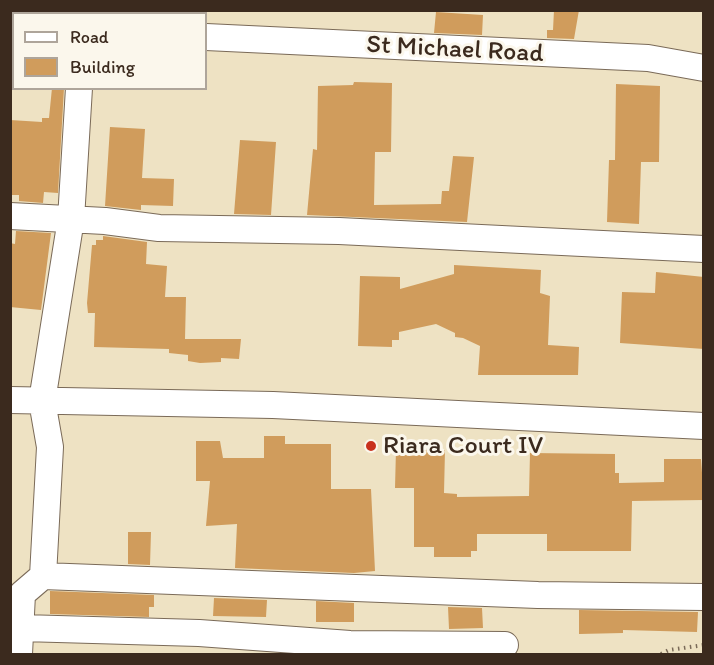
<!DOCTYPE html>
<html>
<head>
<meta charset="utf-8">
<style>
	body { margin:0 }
	#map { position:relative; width:714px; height:665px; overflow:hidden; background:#eee2c3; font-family:Itim,sans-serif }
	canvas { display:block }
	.frame { position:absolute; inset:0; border:12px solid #3b2a1e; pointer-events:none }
	.legend { position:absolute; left:12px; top:12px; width:195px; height:78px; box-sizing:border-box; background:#fbf7ec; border:2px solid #aea59a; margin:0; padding:8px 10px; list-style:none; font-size:18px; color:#3b2a1e }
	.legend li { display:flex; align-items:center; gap:12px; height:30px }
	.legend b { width:30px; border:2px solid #aea59a }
</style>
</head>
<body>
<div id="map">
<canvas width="714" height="665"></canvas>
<div class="frame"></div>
<ul class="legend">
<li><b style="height:8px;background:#fff"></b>Road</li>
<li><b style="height:16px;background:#d09c5c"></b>Building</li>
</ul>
</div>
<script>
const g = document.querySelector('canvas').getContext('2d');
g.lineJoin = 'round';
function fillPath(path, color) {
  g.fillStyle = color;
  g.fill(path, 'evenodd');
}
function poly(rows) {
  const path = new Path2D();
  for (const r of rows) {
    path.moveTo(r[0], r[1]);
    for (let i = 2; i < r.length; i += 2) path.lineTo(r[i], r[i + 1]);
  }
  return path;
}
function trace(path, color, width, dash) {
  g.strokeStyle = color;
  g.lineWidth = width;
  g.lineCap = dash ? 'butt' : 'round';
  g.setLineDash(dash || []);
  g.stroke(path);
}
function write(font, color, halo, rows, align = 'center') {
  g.font = font + ' Itim,sans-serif';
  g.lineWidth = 6;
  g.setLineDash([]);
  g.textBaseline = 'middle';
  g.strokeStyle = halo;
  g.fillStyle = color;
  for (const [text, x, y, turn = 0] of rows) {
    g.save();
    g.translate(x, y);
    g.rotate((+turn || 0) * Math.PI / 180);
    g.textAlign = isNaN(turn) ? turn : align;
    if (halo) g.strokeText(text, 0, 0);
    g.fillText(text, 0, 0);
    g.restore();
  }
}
fillPath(poly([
	[554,10,579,10,574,39,547,38,547,30,553,30],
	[436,12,483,15,482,35,434,33],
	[354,82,392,83,391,152,375,152,374,205,441,204,442,191,449,191,453,156,474,157,467,222,307,215,313,149,317,150,318,86,353,85],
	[616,84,660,86,659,162,641,162,639,224,607,222,609,160,615,160],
	[52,88,64,88,58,193,44,192,43,203,19,201,19,195,10,195,10,120,42,122,42,118,49,118],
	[110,127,145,129,142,178,174,179,173,206,141,205,141,210,105,206],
	[240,140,276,142,271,215,234,214],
	[16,231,51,233,41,310,10,307,10,243,15,244],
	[103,236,147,242,146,264,167,266,165,297,186,297,185,339,241,339,239,359,221,358,221,362,200,363,188,361,188,355,169,353,169,349,94,347,95,313,88,313,87,303,92,245,96,245,96,240,103,240],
	[454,265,541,270,540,293,550,296,548,345,579,347,578,375,478,375,480,346,463,338,455,337,455,333,436,324,399,332,399,340,392,340,392,347,358,346,360,276,400,277,400,289,454,274],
	[656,272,704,277,704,349,620,343,622,292,655,293],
	[264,436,285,436,285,444,331,444,331,489,371,489,375,571,354,573,235,568,237,524,206,526,210,481,196,481,196,441,220,441,223,458,264,458],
	[396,449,445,450,444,493,457,494,457,497,529,496,530,453,615,454,615,473,619,473,619,483,664,482,664,459,701,459,704,500,632,501,631,551,547,551,547,534,477,534,477,551,471,551,471,557,434,557,434,547,414,547,414,488,395,488],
	[128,532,151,532,150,565,128,564],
	[50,591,154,595,154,607,149,607,149,617,50,614],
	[214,598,267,600,266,617,213,616],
	[316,601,354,603,354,622,316,622],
	[448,607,482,608,483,628,449,629],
	[579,610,698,612,697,632,623,630,623,633,579,634]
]), '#d09c5c');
const street = poly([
	[85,14,85,10],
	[10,24,14,25],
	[206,37,648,58,704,68],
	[10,216,105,221,159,228,339,231,704,249],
	[10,400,273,405,704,426],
	[43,576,538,595,704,597],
	[22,628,199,633,350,644,505,645],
	[19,654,22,594,43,576,50,447,42,401,71,219,79,88]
]);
trace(street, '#7a6a58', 28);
trace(poly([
	[661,654,669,650,704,645]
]), '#7a6a58', 4, [1.5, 4.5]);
trace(street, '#fff', 26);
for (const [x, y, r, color] of [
	[371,446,6,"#c8321e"]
]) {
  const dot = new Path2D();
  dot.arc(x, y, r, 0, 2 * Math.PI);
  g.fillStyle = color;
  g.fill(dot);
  trace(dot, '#fbf7ec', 2);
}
write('26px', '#3b2a1e', '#fbf7ec', [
	["St Michael Road",455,50,3]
]);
write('26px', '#3b2a1e', '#fbf7ec', [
	["Riara Court IV",383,446]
], 'left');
</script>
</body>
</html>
